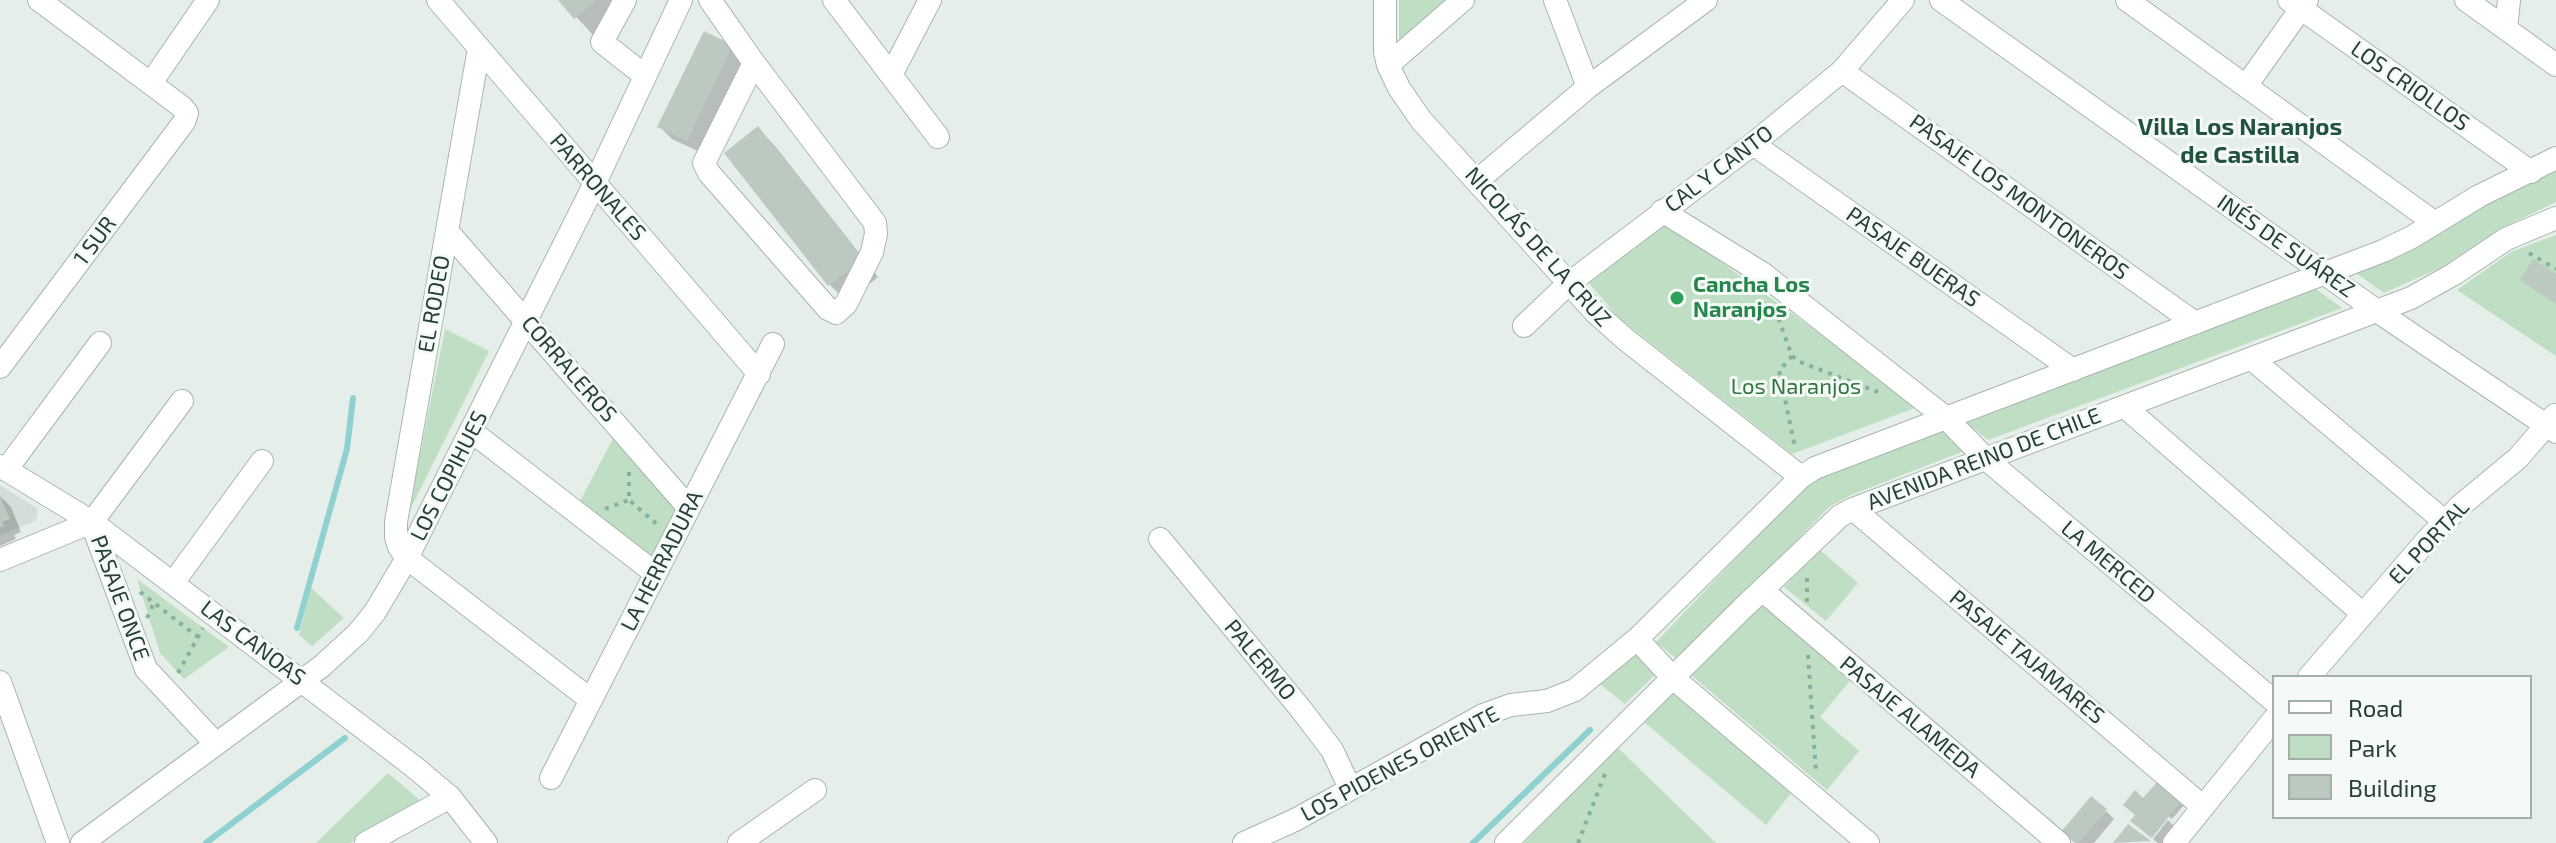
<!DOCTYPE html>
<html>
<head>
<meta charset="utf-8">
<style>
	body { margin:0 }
	#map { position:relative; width:2556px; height:843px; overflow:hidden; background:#e5eee9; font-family:"Exo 2",sans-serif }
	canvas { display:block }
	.legend { position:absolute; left:2272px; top:675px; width:260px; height:144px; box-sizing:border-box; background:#f6faf7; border:2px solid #a2b0a9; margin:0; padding:10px 14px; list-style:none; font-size:24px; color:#254034 }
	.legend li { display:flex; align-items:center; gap:16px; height:40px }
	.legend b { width:40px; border:2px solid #a2b0a9 }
</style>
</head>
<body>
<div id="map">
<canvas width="2556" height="843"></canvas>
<ul class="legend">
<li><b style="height:10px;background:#fff"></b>Road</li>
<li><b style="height:22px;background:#bfdec3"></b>Park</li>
<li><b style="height:22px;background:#bbc9c1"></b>Building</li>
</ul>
</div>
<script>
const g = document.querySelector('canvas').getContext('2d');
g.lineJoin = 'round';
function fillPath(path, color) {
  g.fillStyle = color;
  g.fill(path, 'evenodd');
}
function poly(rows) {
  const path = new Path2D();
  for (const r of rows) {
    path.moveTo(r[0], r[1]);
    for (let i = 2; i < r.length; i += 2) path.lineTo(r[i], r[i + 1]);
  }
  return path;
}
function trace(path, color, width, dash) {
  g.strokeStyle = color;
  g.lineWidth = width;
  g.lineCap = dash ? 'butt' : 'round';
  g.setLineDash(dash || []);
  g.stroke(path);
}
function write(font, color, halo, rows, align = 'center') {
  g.font = font + ' "Exo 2",sans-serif';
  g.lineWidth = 6;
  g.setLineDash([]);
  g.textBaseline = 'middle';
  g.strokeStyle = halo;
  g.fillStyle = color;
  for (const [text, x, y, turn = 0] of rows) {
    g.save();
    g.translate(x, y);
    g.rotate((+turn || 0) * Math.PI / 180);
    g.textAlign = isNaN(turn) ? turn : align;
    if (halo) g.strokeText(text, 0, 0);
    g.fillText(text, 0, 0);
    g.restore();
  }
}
fillPath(poly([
	[0,485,38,509,36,521,0,535]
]), '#d3ded8');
fillPath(poly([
	[1399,0,1447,0,1399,44],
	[2556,169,2556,202,2500,229,2444,266,2384,293,2356,273,2459,217],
	[1667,223,1920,406,1792,454,1620,319,1587,281],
	[2556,235,2556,356,2457,290,2511,252],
	[2316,289,2342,308,1988,440,1964,421],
	[445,329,489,351,408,514],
	[1941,431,1964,451,1851,495,1829,507,1679,661,1656,642,1807,484,1827,469],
	[614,437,677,511,653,557,580,501],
	[1820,550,1858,583,1826,621,1784,587],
	[137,579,229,647,184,679,160,653],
	[311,588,344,618,312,646,299,635],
	[1765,603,1853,677,1820,717,1859,751,1827,790,1691,675],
	[1636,649,1660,670,1625,704,1597,682],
	[1678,687,1795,788,1766,825,1644,722],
	[1617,747,1716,843,1524,843],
	[388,773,422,802,350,843,316,843]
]), '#bfdec3');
fillPath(poly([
	[561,0,635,0,593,35],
	[732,47,745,60,700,152,672,139,659,126],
	[758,128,775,146,878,277,847,302,830,285,726,154],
	[0,496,11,507,21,532,14,535,16,539,0,546],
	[2159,784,2184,805,2172,819,2166,814,2150,837,2132,821,2144,800],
	[2106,811,2114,819,2094,843,2076,843],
	[2168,820,2175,827,2163,843,2158,843,2153,839]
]), '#0003');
trace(poly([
	[297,628,347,449,353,398],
	[206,843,345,738],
	[1473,843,1590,730]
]), '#8fd0d1', 6);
fillPath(poly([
	[558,0,597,0,574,19],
	[704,31,733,45,687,141,657,127],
	[758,126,863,259,828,286,724,153],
	[2533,259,2556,274,2556,304,2520,280],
	[0,496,10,519,2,522,4,526,0,528],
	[2158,781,2182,800,2152,838,2130,821,2135,815,2123,805,2135,790,2143,798],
	[2091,796,2107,809,2079,843,2075,843,2061,832],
	[2128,824,2151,841,2113,843]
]), '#bbc9c1');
const minor = poly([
	[438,0,759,374],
	[625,0,602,42,645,76],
	[710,0,754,63,875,223,876,234,872,252,846,304,836,313,828,309,709,173,704,163,754,63],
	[834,0,938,137],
	[1385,0,1385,52,1388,65,1399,88,1421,120,1595,312,1625,339,1801,477],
	[1555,0,1588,87],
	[1941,0,2377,311,2556,432],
	[2127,0,2435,223],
	[2289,0,2531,172],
	[2466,0,2556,65],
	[2506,29,2509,0],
	[479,48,396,522,396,537,399,547,407,558,591,700],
	[1388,65,1463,0],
	[1842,71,2195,323],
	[891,75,930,0],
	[151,83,208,0],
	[2246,86,2307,0],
	[1753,144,2073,370],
	[1478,180,1588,87,1706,0],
	[1662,211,1762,273,1946,418,1986,459,2274,701],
	[447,231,689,508],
	[1524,326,1568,284,1753,144,1842,71,1903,0],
	[2252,359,2444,521],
	[0,367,184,122,187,113,182,107,39,0],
	[2125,407,2363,614],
	[471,431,655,573],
	[0,466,92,522,413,766,450,797,486,843],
	[6,470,100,343],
	[1853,509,2202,806],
	[92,522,182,401],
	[92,524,146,669,216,744],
	[1160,539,1300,708,1332,750,1350,788],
	[0,560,92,522],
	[173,583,262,461],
	[1762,590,2059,843],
	[1637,639,1673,678,1868,843],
	[2309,677,2427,540,2460,506,2518,458,2555,415],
	[0,682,58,843],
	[551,778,773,344],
	[82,843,322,666,358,633,375,612,407,558,595,183,681,0],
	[366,843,450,797],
	[739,843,815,790],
	[1244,843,1295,820,1483,715,1511,705,1547,701,1575,690,1637,639,1801,477,1815,468,2383,251,2412,237,2479,196,2556,158],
	[1506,843,1743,608,1840,516,1853,509,2411,298,2454,274,2506,239,2556,218],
	[2174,843,2274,719]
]);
trace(minor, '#a8b6af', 24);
trace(poly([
	[2529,253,2556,269],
	[1775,309,1792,356,1779,371,1795,447],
	[1792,356,1800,362,1878,392],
	[629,472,629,500,659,526],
	[605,509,629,500],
	[140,592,198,637],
	[1807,602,1807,575],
	[147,618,155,601],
	[1808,655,1816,773],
	[178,673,203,628],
	[1578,843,1605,774]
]), '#87b19d', 4, [4, 6]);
trace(minor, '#fff', 22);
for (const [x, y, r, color] of [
	[1677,298,8,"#2e9e5b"]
]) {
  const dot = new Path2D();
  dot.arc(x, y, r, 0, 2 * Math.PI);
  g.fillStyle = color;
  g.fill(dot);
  trace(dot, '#f6faf7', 3);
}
write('22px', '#254034', '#f6faf7', [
	["LOS CRIOLLOS",2410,86,35],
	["CAL Y CANTO",1719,169,-37],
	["PARRONALES",598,187,49],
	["PASAJE LOS MONTONEROS",2019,197,36],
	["1 SUR",95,241,-53],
	["INÉS DE SUÁREZ",2286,246,35],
	["NICOLÁS DE LA CRUZ",1538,247,48],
	["PASAJE BUERAS",1913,257,35],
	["EL RODEO",434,304,-80],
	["CORRALEROS",569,369,49],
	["AVENIDA REINO DE CHILE",1984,459,-21],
	["LOS COPIHUES",449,476,-63],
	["EL PORTAL",2429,542,-47],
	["LA HERRADURA",662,561,-63],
	["LA MERCED",2108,562,40],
	["PASAJE ONCE",120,598,70],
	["LAS CANOAS",253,643,37],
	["PASAJE TAJAMARES",2027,657,40],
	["PALERMO",1260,660,50],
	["PASAJE ALAMEDA",1910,717,40],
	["LOS PIDENES ORIENTE",1400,764,-28]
]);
write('bold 22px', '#27864d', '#f6faf7', [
	["Cancha Los",1693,285],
	["Naranjos",1693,310]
], 'left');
write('22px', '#2f7640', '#f6faf7', [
	["Los Naranjos",1796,387]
]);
write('bold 24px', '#21523e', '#f6faf7', [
	["Villa Los Naranjos",2240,127],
	["de Castilla",2240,155]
]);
</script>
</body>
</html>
